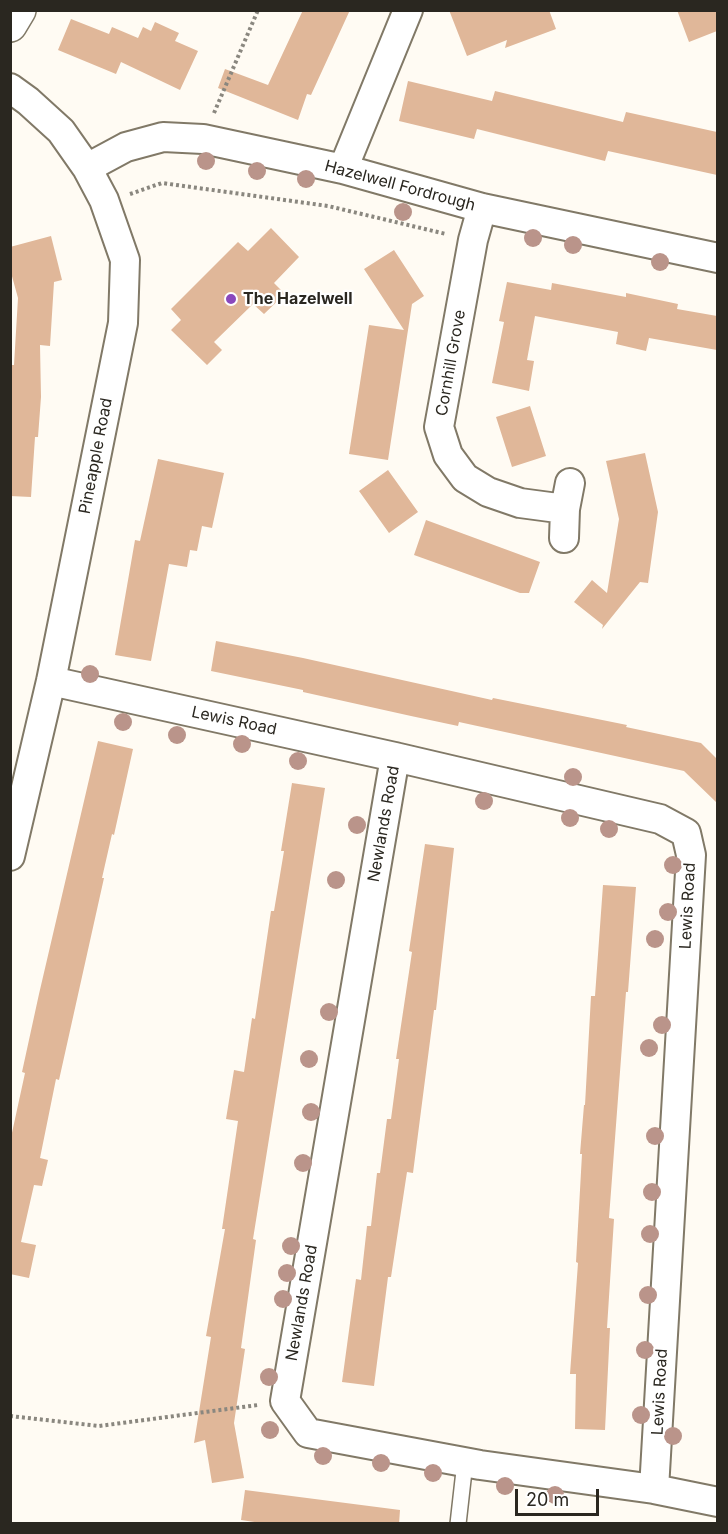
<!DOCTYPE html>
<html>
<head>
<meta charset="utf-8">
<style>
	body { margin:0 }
	#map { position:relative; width:728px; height:1534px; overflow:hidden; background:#fffbf3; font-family:Inter,sans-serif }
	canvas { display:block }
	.frame { position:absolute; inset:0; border:12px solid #2a2720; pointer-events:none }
	.scale { position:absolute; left:515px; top:1489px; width:84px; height:27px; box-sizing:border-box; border:3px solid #2a2720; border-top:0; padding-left:8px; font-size:18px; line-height:21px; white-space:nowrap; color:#2a2720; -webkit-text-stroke:4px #fff; paint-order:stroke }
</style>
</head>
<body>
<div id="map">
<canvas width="728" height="1534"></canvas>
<div class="frame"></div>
<div class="scale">20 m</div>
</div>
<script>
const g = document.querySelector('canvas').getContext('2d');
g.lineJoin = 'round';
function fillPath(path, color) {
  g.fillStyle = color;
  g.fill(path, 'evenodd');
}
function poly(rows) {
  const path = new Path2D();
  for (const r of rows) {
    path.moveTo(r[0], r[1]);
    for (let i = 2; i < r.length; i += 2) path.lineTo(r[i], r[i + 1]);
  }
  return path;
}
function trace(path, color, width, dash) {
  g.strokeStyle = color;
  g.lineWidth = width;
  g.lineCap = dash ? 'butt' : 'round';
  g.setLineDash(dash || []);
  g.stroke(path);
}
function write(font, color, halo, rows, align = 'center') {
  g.font = font + ' Inter,sans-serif';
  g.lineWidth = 4.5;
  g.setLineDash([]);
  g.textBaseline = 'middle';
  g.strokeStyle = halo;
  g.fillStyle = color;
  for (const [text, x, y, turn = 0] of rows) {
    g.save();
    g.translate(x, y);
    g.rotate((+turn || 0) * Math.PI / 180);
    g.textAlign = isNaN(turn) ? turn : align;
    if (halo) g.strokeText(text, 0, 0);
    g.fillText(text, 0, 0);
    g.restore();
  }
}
fillPath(poly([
	[303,10,350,10,311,95,307,94,298,120,218,88,225,69,268,85],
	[449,10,549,10,556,29,505,48,507,40,467,56],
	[677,10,717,10,717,31,689,42],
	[71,19,109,34,112,27,138,38,143,27,151,31,155,22,179,33,175,41,198,51,180,90,121,62,116,74,58,50],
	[408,81,492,101,495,91,623,122,626,112,717,132,717,175,608,151,605,161,477,129,474,139,399,121],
	[271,228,299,257,274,283,285,294,264,314,253,304,214,342,222,350,207,365,171,330,181,320,171,309,238,242,248,251],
	[51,236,62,280,54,282,50,346,40,345,41,397,38,437,35,437,31,497,10,496,10,365,14,365,18,298,10,269,10,247],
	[394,250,424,296,412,304,388,460,349,454,369,325,404,330,364,269],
	[507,282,551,290,552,283,626,297,626,293,678,304,677,309,717,316,717,350,649,338,646,351,616,344,618,332,535,316,527,360,534,361,529,391,492,383,504,322,499,321],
	[530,406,546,456,512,467,496,417],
	[645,453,658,512,648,583,640,582,602,629,603,625,574,602,592,580,607,593,619,519,606,461],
	[158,459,224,473,212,528,202,526,197,551,190,550,187,567,169,564,151,661,115,655,135,540,140,541],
	[388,470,418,512,389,533,359,491],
	[426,520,540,562,529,593,520,593,414,555],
	[216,641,303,658,492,700,493,698,627,725,626,727,701,743,717,759,717,803,684,771,459,722,458,726,411,716,303,692,303,690,211,671],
	[98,741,133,749,114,835,112,834,102,878,104,878,59,1080,56,1079,40,1158,48,1160,42,1186,34,1185,21,1242,36,1245,29,1278,10,1274,10,1142,25,1073,22,1072,39,994],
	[292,783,325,788,253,1239,256,1240,241,1348,245,1349,234,1423,244,1478,212,1483,205,1440,194,1443,211,1337,206,1336,225,1229,222,1229,238,1121,226,1119,234,1070,244,1072,252,1018,255,1019,271,911,274,911,284,851,281,851],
	[425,844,454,848,436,1010,434,1010,413,1173,407,1172,391,1277,388,1277,374,1386,342,1382,356,1279,361,1280,367,1226,371,1226,377,1173,380,1173,387,1119,391,1119,399,1059,396,1059,412,952,409,951],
	[603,885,636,887,628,992,626,992,609,1218,614,1219,607,1328,610,1328,605,1430,575,1429,576,1374,570,1374,578,1263,576,1262,582,1154,580,1154,584,1105,585,1105,591,996,595,996],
	[245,1490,400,1510,399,1524,268,1524,241,1520]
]), '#e0b799');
const lane = poly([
	[458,1524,465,1462]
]);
const street = poly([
	[10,88,28,101,61,131,87,168,104,200,125,260,123,323,51,681,10,856],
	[87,168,126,147,163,137,203,139,343,169,482,208,718,258],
	[343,169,408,10],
	[482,208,473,240,439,427,448,455,465,478,488,492,520,503,565,509,570,483],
	[564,538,565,509],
	[51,681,395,757,660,819,686,833,691,855,654,1489],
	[395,757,285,1401,308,1433,480,1465,654,1489,718,1502]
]);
const primary = poly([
	[10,25,19,10]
]);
trace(lane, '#817967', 18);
trace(street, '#817967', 32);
trace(primary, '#817967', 36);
trace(poly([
	[214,113,258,10],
	[130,194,162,183,328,206,446,234],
	[10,1416,99,1426,258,1405]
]), '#8a877f', 4, [3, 3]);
trace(lane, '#fff', 15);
trace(street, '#fff', 28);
trace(primary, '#fff', 33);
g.fillStyle = '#ba948a';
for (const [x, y] of [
	[206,161],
	[257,171],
	[306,179],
	[403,212],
	[533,238],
	[573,245],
	[660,262],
	[90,674],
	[123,722],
	[177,735],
	[242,744],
	[298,761],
	[573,777],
	[484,801],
	[570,818],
	[357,825],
	[609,829],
	[673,865],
	[336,880],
	[668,912],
	[655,939],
	[329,1012],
	[662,1025],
	[649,1048],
	[309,1059],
	[311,1112],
	[655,1136],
	[303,1163],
	[652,1192],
	[650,1234],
	[291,1246],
	[287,1273],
	[648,1295],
	[283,1299],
	[645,1350],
	[269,1377],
	[641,1415],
	[270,1430],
	[673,1436],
	[323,1456],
	[381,1463],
	[433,1473],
	[505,1486],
	[555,1495]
]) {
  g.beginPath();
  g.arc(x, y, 9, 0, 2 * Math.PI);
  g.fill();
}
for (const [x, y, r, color] of [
	[231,299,6,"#8a48bd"]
]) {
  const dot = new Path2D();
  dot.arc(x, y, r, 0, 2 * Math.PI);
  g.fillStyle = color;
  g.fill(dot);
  trace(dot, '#fff', 2);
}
write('16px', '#2a2720', '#fff', [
	["Hazelwell Fordrough",400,186,15],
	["Cornhill Grove",451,363,-80],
	["Pineapple Road",96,456,-79],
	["Lewis Road",234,721,12],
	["Newlands Road",384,824,-80],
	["Lewis Road",688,906,-87],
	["Newlands Road",302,1303,-80],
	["Lewis Road",660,1392,-87]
]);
write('bold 16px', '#2a2720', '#fff', [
	["The Hazelwell",243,299]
], 'left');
</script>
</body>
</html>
